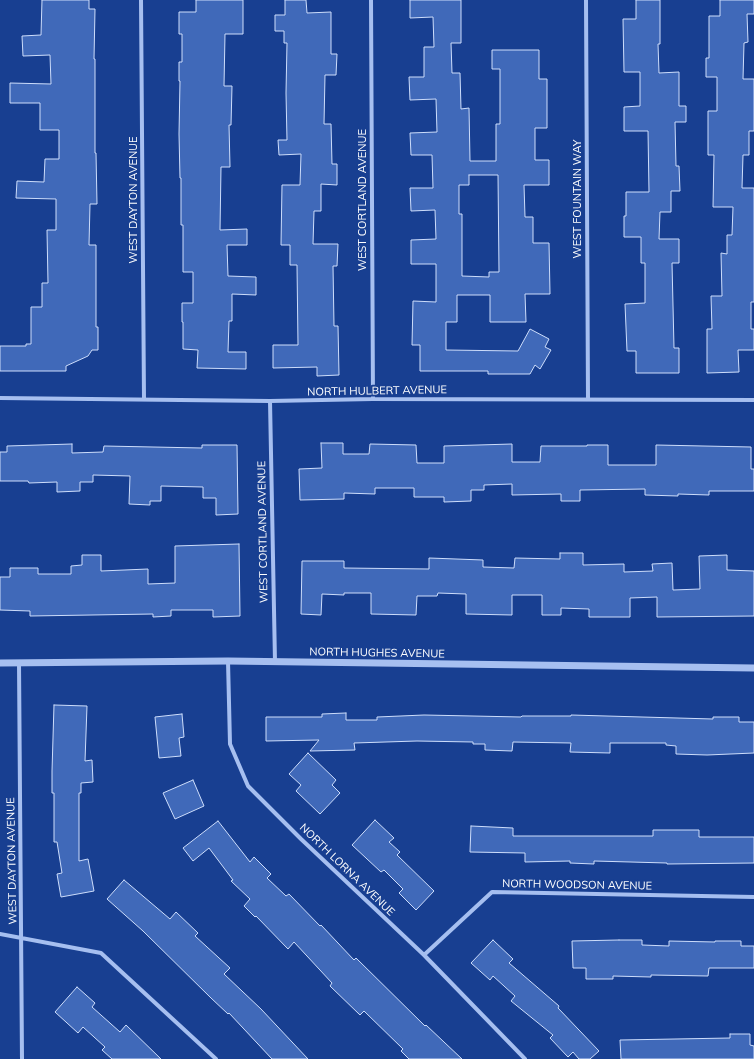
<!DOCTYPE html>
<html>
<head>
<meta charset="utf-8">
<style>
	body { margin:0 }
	canvas { display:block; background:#183f91 }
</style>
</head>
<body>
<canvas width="754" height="1059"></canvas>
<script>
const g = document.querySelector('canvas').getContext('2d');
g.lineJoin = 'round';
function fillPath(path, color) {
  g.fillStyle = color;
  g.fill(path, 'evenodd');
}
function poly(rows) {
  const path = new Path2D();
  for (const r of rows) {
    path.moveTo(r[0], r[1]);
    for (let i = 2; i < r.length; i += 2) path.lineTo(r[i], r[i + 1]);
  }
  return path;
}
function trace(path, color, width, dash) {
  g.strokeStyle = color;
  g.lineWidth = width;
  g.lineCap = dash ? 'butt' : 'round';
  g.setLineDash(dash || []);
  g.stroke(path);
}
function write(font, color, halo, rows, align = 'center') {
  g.font = font + ' Mulish,sans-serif';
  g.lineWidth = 4;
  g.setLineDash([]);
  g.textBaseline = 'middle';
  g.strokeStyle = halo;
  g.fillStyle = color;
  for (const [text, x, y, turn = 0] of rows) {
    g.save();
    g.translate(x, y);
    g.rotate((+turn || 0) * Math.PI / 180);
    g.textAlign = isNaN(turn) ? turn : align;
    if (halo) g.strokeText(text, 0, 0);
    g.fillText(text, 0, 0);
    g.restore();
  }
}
const building = poly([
	[42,0,89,0,89,9,95,9,94,59,95,59,95,153,96,153,97,204,90,204,89,245,96,245,96,327,98,327,98,350,92,350,88,356,66,366,66,371,0,371,0,346,26,346,26,344,31,344,31,307,42,307,42,283,48,283,47,230,56,230,56,199,16,198,17,181,44,182,45,159,59,159,59,130,40,130,40,103,10,103,10,83,51,84,50,55,23,56,22,36,41,35,42,0],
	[196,0,243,0,243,34,225,34,224,86,232,86,231,125,229,125,230,167,221,167,220,230,247,229,247,245,227,245,228,276,256,277,256,295,232,294,232,321,229,321,228,352,246,352,246,369,197,368,198,350,183,349,183,322,182,322,182,303,193,303,193,272,183,272,183,225,181,225,181,178,180,178,179,134,180,81,179,81,179,62,182,62,182,34,179,34,179,12,196,12,196,0],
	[285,0,306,0,307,13,331,12,331,54,337,54,336,75,325,75,324,124,331,124,332,164,337,164,337,185,321,184,321,211,314,211,313,244,338,244,337,266,333,266,334,326,338,326,339,375,317,376,317,367,273,368,273,345,298,345,297,265,290,265,290,245,281,245,282,185,300,185,301,154,279,155,278,140,287,140,286,93,287,43,284,43,284,31,275,31,275,15,285,15,285,0],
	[410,0,461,0,461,43,451,43,452,73,460,73,461,109,469,108,470,161,496,161,496,124,500,124,500,69,492,69,492,50,539,50,539,79,547,79,547,128,535,128,535,160,549,160,549,185,524,185,525,217,533,217,533,243,549,243,550,294,525,294,526,322,490,322,490,295,457,295,457,322,446,322,446,350,518,351,530,329,549,339,545,347,551,350,540,369,535,365,530,374,488,374,488,371,420,371,420,345,412,345,413,301,436,302,436,264,411,264,411,240,436,239,435,210,411,211,410,188,433,188,432,155,411,155,410,133,437,132,436,99,410,100,409,77,424,77,424,47,434,47,433,17,410,18,410,0],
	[469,175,498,175,499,272,489,272,489,277,462,276,462,214,459,214,459,185,469,185,469,175],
	[636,0,660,0,660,44,658,44,659,73,679,72,679,106,686,106,686,122,675,122,676,166,679,166,680,191,671,191,671,212,660,212,659,239,679,239,679,263,672,263,674,348,679,348,679,373,636,373,636,351,627,351,625,304,645,303,645,263,641,263,641,237,624,237,624,216,626,216,626,192,649,192,648,131,624,131,624,107,640,106,640,72,624,72,623,19,636,19,636,0],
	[720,0,754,0,754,14,747,14,748,42,744,43,743,79,754,79,754,131,749,131,749,155,743,155,742,188,754,188,754,302,751,302,751,329,754,329,754,350,738,350,739,372,707,373,707,329,712,329,711,296,722,296,721,253,727,254,727,235,732,235,733,207,713,207,714,155,708,155,708,111,717,111,717,77,706,77,706,58,709,58,709,16,720,16,720,0],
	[321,443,343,443,343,454,369,454,370,444,416,445,417,463,444,463,444,446,512,444,512,462,540,462,541,446,587,446,587,445,608,445,608,465,656,465,656,445,751,447,751,469,754,469,754,491,709,491,709,495,678,494,678,496,645,495,645,489,580,490,580,501,561,501,561,494,512,495,512,484,484,485,484,490,471,490,471,501,444,502,444,497,414,497,414,488,375,488,375,494,344,493,344,499,300,500,299,469,322,468,321,443],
	[72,444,72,453,103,452,104,446,202,448,202,445,237,445,238,514,216,515,216,498,203,498,203,487,161,486,161,501,150,501,150,505,129,504,130,476,93,475,93,482,80,482,80,491,57,492,57,482,29,483,28,481,0,481,0,452,7,452,7,446,72,444],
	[239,544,240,616,213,617,213,610,171,610,171,616,153,617,153,614,30,616,30,611,0,610,0,577,10,577,10,568,38,568,38,574,71,574,71,566,82,565,82,555,101,555,101,571,148,569,148,584,175,583,175,546,239,544],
	[560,553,583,553,583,565,624,564,624,572,653,571,652,564,672,563,673,590,700,589,699,556,727,555,727,570,754,571,754,616,657,617,657,597,630,598,630,617,589,617,589,609,561,608,561,615,542,615,542,595,512,595,512,615,466,614,466,594,438,593,437,596,417,596,416,615,371,614,371,593,344,593,344,595,322,594,321,615,301,614,302,561,344,561,344,568,429,569,429,558,483,560,483,567,514,568,515,558,560,559,560,553],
	[54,705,87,706,85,761,92,760,93,782,81,783,81,793,79,793,79,861,88,859,94,891,61,897,57,874,62,873,57,842,54,842,54,793,52,793,52,771,54,705],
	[346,713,346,720,377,720,377,717,424,715,521,717,522,716,571,716,571,715,713,719,713,717,739,717,739,722,754,722,754,753,707,755,676,754,676,746,666,745,666,743,610,743,610,753,570,752,571,743,513,742,512,751,485,750,485,744,473,744,473,742,417,741,354,743,355,750,310,751,319,740,266,741,266,717,322,717,322,714,346,713],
	[182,714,184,737,179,738,181,756,159,758,155,717,182,714],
	[308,753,336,780,332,785,340,793,320,814,296,791,301,785,289,774,308,753],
	[193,780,204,806,175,819,163,793,193,780],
	[375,820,394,838,389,842,400,852,397,855,434,891,416,910,399,893,403,889,384,870,381,872,352,845,375,820],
	[218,821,250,862,254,857,271,874,267,878,286,896,289,894,320,926,321,925,354,960,356,958,425,1026,426,1025,462,1059,409,1059,401,1051,403,1049,364,1011,360,1015,330,986,332,983,294,942,288,949,256,916,255,917,244,906,250,899,231,881,233,880,209,848,193,861,183,848,218,821],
	[471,826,513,828,513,836,653,836,653,830,699,830,699,837,754,837,754,863,667,864,667,863,594,861,594,864,570,863,570,861,525,862,525,853,470,852,471,826],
	[124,880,170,919,176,912,198,933,195,936,230,968,224,974,261,1009,308,1059,272,1059,229,1013,228,1014,211,998,143,931,107,899,124,880],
	[493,940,513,959,509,963,559,1006,558,1008,599,1051,590,1059,579,1059,573,1052,568,1057,550,1038,553,1035,511,1001,515,996,493,976,490,980,471,963,493,940],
	[619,940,642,940,642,945,669,946,669,941,715,942,715,941,741,941,741,946,754,946,754,968,709,968,708,976,651,975,651,977,613,976,613,979,586,979,586,968,573,968,572,941,619,940],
	[77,987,95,1003,92,1007,120,1032,126,1025,161,1059,112,1059,102,1050,105,1047,83,1027,78,1033,55,1012,77,987],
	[730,1034,750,1034,750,1045,754,1046,754,1059,621,1059,620,1040,730,1038,730,1034]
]);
fillPath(building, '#4069b9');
trace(building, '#cdddfb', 1);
trace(poly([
	[141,0,144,399],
	[371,0,373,399],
	[586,0,588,399],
	[0,398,270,401,373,399,754,400],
	[270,401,275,662],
	[228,661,230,744,248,786,301,839,424,955,525,1059],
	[19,663,22,1059],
	[0,934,101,953,216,1059],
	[424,955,492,892,754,897]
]), '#a6bff0', 4);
trace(poly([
	[0,663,228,661,754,668]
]), '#a6bff0', 7);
write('11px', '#fff', '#183f91', [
	["WEST FOUNTAIN WAY",578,199,-90],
	["WEST DAYTON AVENUE",134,200,-90],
	["WEST CORTLAND AVENUE",363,200,-90],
	["NORTH HULBERT AVENUE",377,391,-1],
	["WEST CORTLAND AVENUE",263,532,-91],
	["NORTH HUGHES AVENUE",377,653,1],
	["WEST DAYTON AVENUE",12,861,-91],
	["NORTH LORNA AVENUE",347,870,44],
	["NORTH WOODSON AVENUE",577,885,1]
]);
</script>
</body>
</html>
